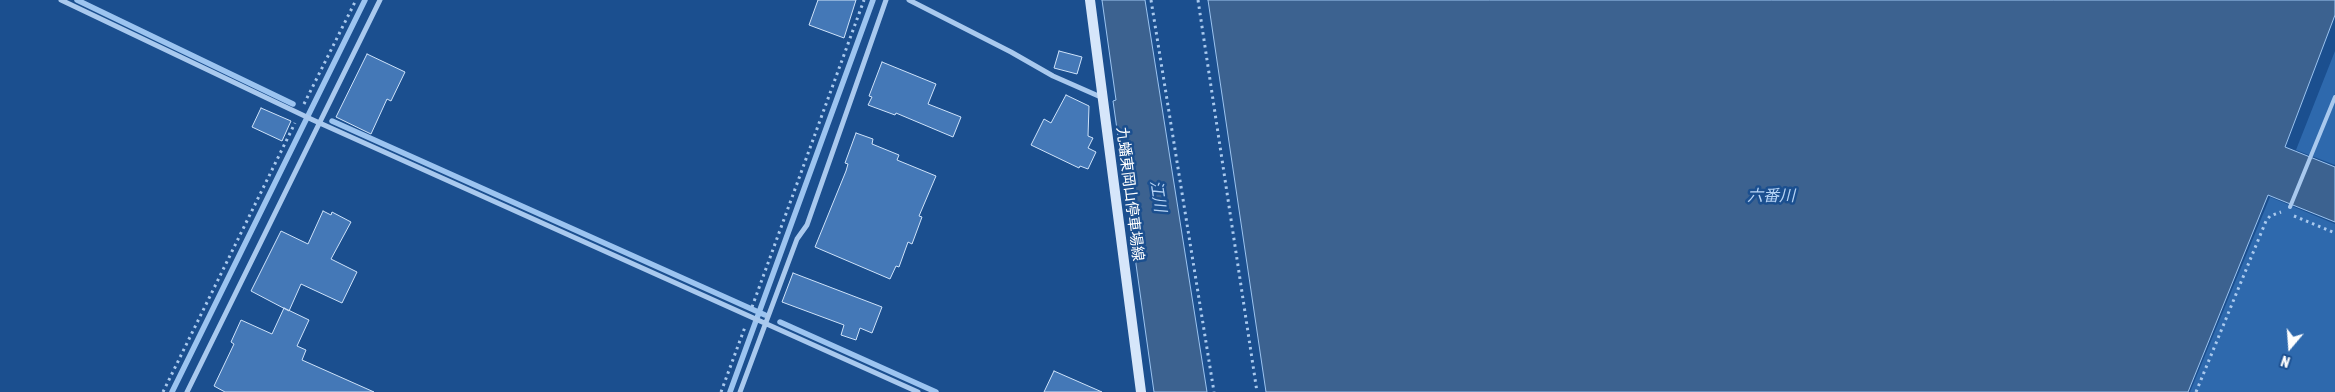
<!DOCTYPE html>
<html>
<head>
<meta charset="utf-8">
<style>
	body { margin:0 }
	#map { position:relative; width:2335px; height:392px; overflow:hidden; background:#1b4f8f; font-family:"Asap Condensed",sans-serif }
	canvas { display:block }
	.north { position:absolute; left:2265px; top:322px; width:50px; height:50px; -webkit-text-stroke:4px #1b4f8f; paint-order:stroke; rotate:198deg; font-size:14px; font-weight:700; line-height:20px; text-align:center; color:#fff }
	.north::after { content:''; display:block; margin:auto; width:18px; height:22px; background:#fff; clip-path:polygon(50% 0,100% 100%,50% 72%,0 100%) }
</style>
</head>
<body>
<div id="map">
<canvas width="2335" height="392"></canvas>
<div class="north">N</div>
</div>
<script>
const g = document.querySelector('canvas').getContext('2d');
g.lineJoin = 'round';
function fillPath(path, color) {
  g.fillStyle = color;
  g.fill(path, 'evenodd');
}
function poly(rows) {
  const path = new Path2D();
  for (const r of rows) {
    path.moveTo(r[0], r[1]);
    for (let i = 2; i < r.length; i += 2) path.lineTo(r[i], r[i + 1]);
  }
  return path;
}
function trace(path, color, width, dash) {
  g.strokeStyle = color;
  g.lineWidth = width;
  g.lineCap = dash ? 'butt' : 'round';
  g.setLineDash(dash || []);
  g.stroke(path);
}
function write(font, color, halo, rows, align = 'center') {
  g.font = font + ' "Asap Condensed","Noto Sans JP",sans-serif';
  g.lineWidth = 5;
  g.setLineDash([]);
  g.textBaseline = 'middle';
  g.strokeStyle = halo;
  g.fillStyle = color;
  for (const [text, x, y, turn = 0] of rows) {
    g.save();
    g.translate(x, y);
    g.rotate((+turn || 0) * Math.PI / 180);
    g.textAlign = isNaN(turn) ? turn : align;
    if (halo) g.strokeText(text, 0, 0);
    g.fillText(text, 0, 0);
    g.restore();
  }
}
fillPath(poly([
	[2335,51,2335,165,2296,150],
	[2270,197,2335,224,2335,392,2190,392]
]), '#2e69ad');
const water = poly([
	[1102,0,1145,0,1207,392,1154,392,1113,101,1116,100,1102,0],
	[1208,0,2335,0,2335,15,2285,147,2335,167,2335,222,2268,195,2188,392,1266,392,1208,0]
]);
fillPath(water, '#3c6290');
trace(water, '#9cc4f0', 1);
trace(poly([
	[77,0,293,104],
	[332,121,765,315],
	[780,322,936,392],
	[172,392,365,0],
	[730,392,873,0]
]), '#9cc4f0', 5.5);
const building = poly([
	[818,0,856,0,844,38,809,25,818,0],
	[1059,51,1082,57,1077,74,1054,68,1059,51],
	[367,54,405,72,391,101,387,99,371,134,336,117,367,54],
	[882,62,936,84,928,104,961,117,953,137,896,113,895,115,868,105,872,97,869,96,882,62],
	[1066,95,1089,106,1088,136,1093,138,1088,148,1096,152,1088,169,1080,166,1079,168,1031,145,1044,119,1051,123,1066,95],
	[261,108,291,121,282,141,252,127,261,108],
	[856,133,873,139,872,144,899,155,897,160,936,176,919,216,922,217,912,244,908,242,899,267,896,266,890,279,815,247,846,171,848,164,845,163,856,133],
	[323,211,331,215,332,212,351,222,331,259,357,272,342,303,301,284,289,311,251,291,281,231,308,244,323,211],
	[793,273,882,307,872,333,860,328,856,340,841,335,844,325,782,302,793,273],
	[284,308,309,320,297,346,306,350,302,360,374,392,225,392,214,386,234,344,231,342,241,320,272,334,284,308],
	[1054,371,1102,392,1044,392,1054,371]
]);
fillPath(building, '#4478b7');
trace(building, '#cfe3fa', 1);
trace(poly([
	[1151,0,1214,392],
	[1198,0,1257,392],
	[304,104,356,0],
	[2294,216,2335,233],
	[752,307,864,0],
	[163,392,295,123],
	[721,392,745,327],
	[2196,392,2266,221,2270,216,2281,212]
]), '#a9c9ee', 3, [2.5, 4]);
trace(poly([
	[2290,207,2335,97]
]), '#a9c9ee', 4);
trace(poly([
	[61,0,313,120,918,392],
	[909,0,1011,52,1053,76,1103,98],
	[187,392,380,0],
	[740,392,797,239,807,225,886,0]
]), '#a9c9ee', 5);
trace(poly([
	[1090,0,1141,392]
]), '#d6e6fa', 10);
write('15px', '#fff', '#1b4f8f', [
	["九蟠東岡山停車場線",1130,194,83]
]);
write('italic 16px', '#b5d3f5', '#1b4f8f', [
	["江川",1158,196,81],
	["六番川",1771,196]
]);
</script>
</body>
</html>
